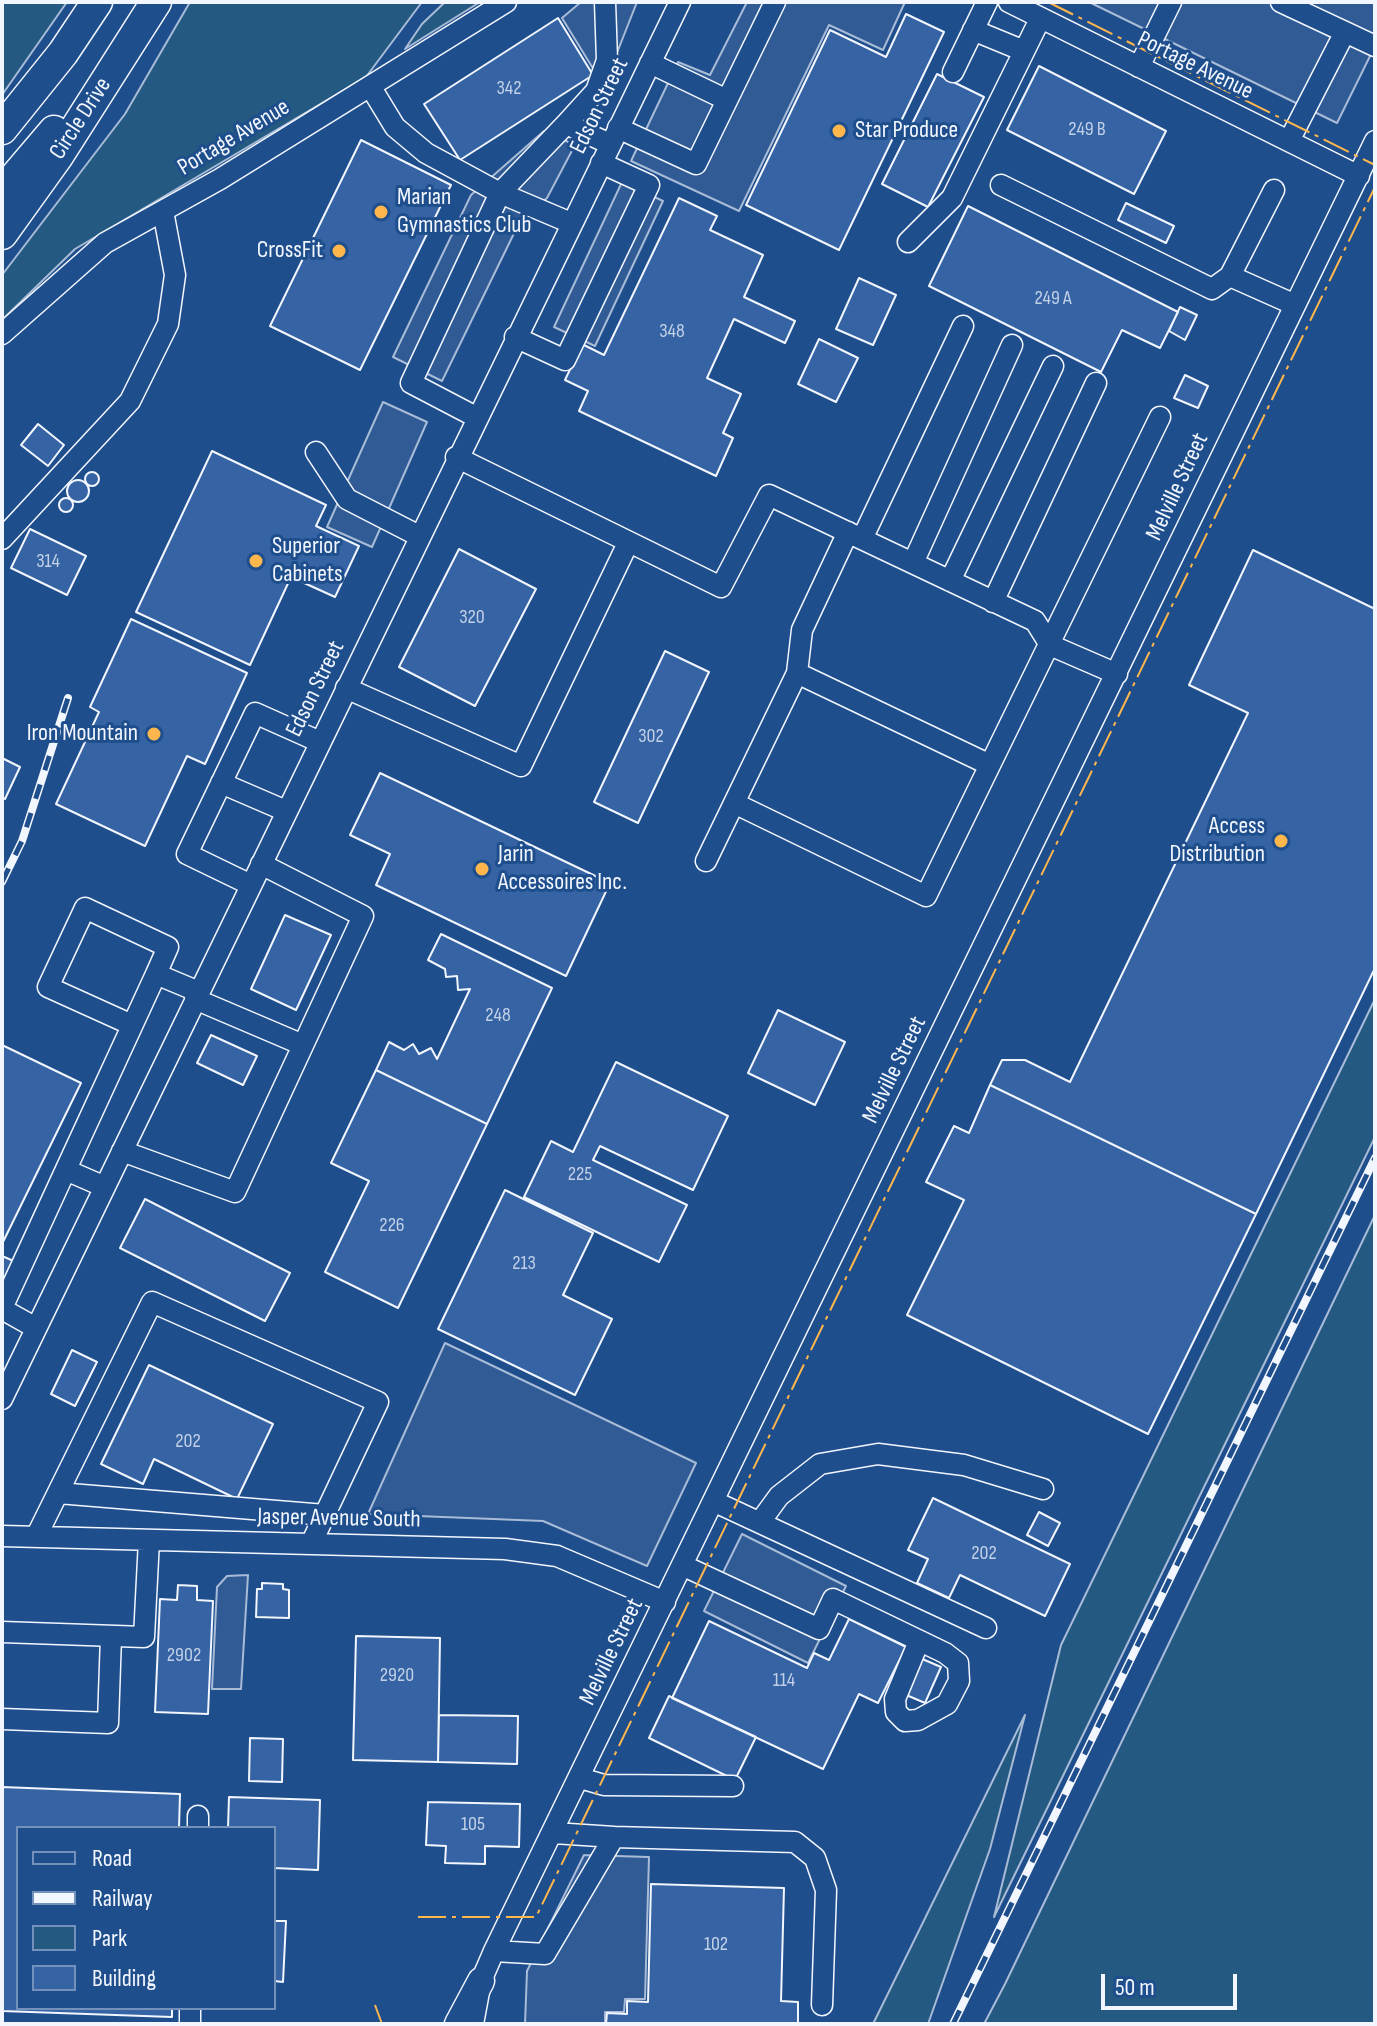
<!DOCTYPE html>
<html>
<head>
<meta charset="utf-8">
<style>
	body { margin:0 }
	#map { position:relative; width:1377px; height:2026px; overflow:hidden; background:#1f4e8c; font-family:"Sofia Sans Condensed",sans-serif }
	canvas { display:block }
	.frame { position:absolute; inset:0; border:4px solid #f2f6ff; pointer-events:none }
	.legend { position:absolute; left:16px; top:1826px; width:260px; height:184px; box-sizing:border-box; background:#1f4e8c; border:2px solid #7391ba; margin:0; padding:10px 14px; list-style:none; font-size:24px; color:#f2f6ff }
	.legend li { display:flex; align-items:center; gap:16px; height:40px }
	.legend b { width:40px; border:2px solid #7391ba }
	.scale { position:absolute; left:1101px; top:1974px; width:136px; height:36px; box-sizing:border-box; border:4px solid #f2f6ff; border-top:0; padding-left:10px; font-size:24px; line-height:28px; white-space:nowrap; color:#f2f6ff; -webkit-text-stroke:6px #1f4e8c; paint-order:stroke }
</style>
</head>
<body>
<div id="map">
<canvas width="1377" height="2026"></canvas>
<div class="frame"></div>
<ul class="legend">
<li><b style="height:10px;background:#1f4e8c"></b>Road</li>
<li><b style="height:10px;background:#f2f6ff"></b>Railway</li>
<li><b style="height:22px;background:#245a82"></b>Park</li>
<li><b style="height:22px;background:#3563a3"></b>Building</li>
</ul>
<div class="scale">50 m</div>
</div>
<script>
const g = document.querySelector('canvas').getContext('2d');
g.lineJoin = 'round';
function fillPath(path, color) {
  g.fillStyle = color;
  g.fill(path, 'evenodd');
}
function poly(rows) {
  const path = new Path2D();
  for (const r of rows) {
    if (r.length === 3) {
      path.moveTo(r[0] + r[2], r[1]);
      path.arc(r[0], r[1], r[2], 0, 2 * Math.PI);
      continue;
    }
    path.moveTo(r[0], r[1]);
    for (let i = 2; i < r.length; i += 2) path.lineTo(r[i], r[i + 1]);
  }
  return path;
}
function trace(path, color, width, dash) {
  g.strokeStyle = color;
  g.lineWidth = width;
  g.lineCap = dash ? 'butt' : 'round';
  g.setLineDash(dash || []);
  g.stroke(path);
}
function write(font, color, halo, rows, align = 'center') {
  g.font = font + ' "Sofia Sans Condensed",sans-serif';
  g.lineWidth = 6;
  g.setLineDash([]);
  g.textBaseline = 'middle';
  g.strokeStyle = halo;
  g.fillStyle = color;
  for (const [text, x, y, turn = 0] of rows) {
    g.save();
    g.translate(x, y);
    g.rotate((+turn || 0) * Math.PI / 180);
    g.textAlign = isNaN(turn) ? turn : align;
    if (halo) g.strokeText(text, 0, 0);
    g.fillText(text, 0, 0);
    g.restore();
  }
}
const green = poly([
	[2,2,67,2,2,95,2,2],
	[190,2,422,2,366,77,75,249,2,320,2,275,125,114,190,2],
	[445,2,480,2,405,49,422,24,445,2],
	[1375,999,1375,1137,994,1917,1061,1645,1375,999],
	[1375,1215,1375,2024,984,2024,1005,1984,1375,1215],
	[1025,1715,990,1849,928,2024,873,2024,1025,1715]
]);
fillPath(green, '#245a82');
trace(green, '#a8bbd7', 2);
const parking = poly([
	[581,2,637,2,609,73,597,75,562,18,581,2],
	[747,2,905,2,883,50,829,25,739,211,631,161,678,62,710,75,747,2],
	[1089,2,1375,2,1375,46,1337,123,1089,2],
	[544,131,575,145,547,198,521,219,442,381,393,357,471,195,544,131],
	[622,182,663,201,595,346,554,327,622,182],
	[383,402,427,422,372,547,327,527,383,402],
	[445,1343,696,1463,647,1566,543,1521,368,1514,445,1343],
	[742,1534,846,1586,808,1663,704,1611,742,1534],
	[248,1575,241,1689,212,1689,217,1587,227,1576,248,1575],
	[584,1855,649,1857,645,1999,625,1999,624,2012,605,2012,605,2024,525,2024,527,1971,584,1855]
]);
fillPath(parking, '#305b95');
trace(parking, '#a8bbd7', 2);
const building = poly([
	[906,14,944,32,839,250,746,205,830,30,886,57,906,14],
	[558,18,593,75,460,160,424,104,558,18],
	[1039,66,1166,131,1134,194,1007,130,1039,66],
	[937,74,984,97,928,207,882,184,937,74],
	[361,140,451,185,360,370,270,326,361,140],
	[679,198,717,216,710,230,763,255,744,297,795,321,785,343,734,319,707,378,741,394,723,433,733,438,716,476,579,411,588,391,565,380,582,344,604,355,679,198],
	[1126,203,1174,226,1166,243,1118,220,1126,203],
	[968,206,1178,312,1160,348,1122,330,1101,372,929,286,968,206],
	[859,278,896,295,873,345,836,329,859,278],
	[1180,307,1197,315,1185,340,1169,331,1180,307],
	[819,339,858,358,836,402,798,384,819,339],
	[1185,375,1208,386,1198,408,1174,398,1185,375],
	[38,424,64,445,48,466,21,445,38,424],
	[212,451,326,505,316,526,359,546,335,597,291,577,250,665,136,612,212,451],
	[92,479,7],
	[78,491,11],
	[66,505,7],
	[30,529,86,556,67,595,11,568,30,529],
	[459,549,536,589,475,706,399,667,459,549],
	[1253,550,1375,609,1375,968,1256,1214,990,1085,1002,1060,1025,1060,1070,1082,1248,713,1189,685,1253,550],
	[131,619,247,673,205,764,187,756,145,846,56,804,99,712,90,707,131,619],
	[665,651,709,672,638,823,594,802,665,651],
	[2,758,20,767,5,799,2,797,2,758],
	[380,773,610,883,566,976,376,885,390,854,350,835,380,773],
	[285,915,331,935,296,1010,251,989,285,915],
	[441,934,552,988,487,1124,376,1070,389,1042,404,1050,413,1044,419,1054,431,1048,437,1059,470,989,458,990,457,976,446,977,445,969,428,960,441,934],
	[778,1010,845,1042,815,1105,748,1073,778,1010],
	[211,1035,257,1056,243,1085,197,1063,211,1035],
	[2,1045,81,1083,2,1244,2,1045],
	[616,1062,728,1116,693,1190,600,1146,593,1160,687,1205,659,1262,524,1197,551,1141,573,1152,616,1062],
	[376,1070,487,1124,398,1308,325,1272,369,1181,331,1163,376,1070],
	[990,1085,1256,1214,1148,1434,907,1315,964,1200,926,1182,954,1126,969,1133,990,1085],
	[505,1190,593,1233,563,1295,612,1319,575,1395,438,1329,505,1190],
	[145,1199,290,1273,265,1321,120,1248,145,1199],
	[2,1256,16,1262,2,1290,2,1256],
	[72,1350,97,1362,75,1406,51,1394,72,1350],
	[149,1365,273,1424,237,1499,154,1459,143,1484,101,1464,149,1365],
	[933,1498,1070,1564,1045,1616,960,1575,949,1598,917,1583,928,1559,908,1550,933,1498],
	[1039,1512,1060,1523,1048,1546,1027,1535,1039,1512],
	[262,1583,283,1584,283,1589,289,1590,289,1618,256,1617,257,1589,262,1589,262,1583],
	[178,1585,197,1586,197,1600,213,1601,208,1714,155,1712,160,1599,177,1600,178,1585],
	[849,1619,906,1647,878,1703,859,1694,823,1769,672,1698,709,1621,807,1668,814,1653,829,1660,849,1619],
	[356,1636,440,1638,438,1762,353,1760,356,1636],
	[920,1658,941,1667,925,1703,904,1694,920,1658],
	[669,1696,756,1737,735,1780,649,1738,669,1696],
	[439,1715,518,1716,517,1764,438,1762,439,1715],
	[250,1738,283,1739,282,1782,249,1781,250,1738],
	[2,1787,180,1794,179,1828,18,1828,18,2008,172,2008,172,2017,2,2011,2,1787],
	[229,1797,320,1800,318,1870,274,1868,274,1828,228,1828,229,1797],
	[428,1802,520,1804,519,1847,485,1846,485,1864,445,1863,446,1846,426,1845,428,1802],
	[651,1884,784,1888,781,2001,798,2002,798,2024,606,2024,607,2013,627,2014,627,2001,648,2002,651,1884],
	[274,1921,286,1921,283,1982,274,1981,274,1921]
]);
fillPath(building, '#3563a3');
trace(building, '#f2f6ff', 2);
const minor = poly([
	[1009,2,1359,176],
	[1281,2,1375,46],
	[973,30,1024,51],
	[650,63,727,100],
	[1139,67,1171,2],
	[953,72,987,2],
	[370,86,395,127,426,153,500,193,566,124,610,144],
	[566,124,596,91,607,60,605,2],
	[618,128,696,164,775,2],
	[1289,141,1345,32],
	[1001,185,1212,289,1230,276,1293,304],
	[908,242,952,198,1040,19],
	[1230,276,1274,190],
	[2,334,105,243,220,179,506,2],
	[515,337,565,360,649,185,601,163],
	[476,417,411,383,500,193,571,223],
	[316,452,347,499,419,536],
	[456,457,721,587,769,495,1035,621,1050,645,1117,674],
	[2,539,130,401,168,324,175,275,163,211],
	[862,539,963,326],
	[913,563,1012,345],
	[950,581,1053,366],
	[993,602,1096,383],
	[797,673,802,630,848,532],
	[346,688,521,766,628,543],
	[221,783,286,811],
	[734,803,926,896,1160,417],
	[706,861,797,673,990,765],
	[251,885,187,854,255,713,320,742],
	[195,999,303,1045],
	[132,1025,48,987,85,908,168,947,156,974],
	[122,1151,235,1192,363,916,261,864],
	[66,1170,105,1187],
	[2,1308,156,974,199,992],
	[2,1309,36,1328],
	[2,1399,680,2],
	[58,1493,325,1515],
	[713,1501,986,1628],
	[760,1522,779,1496,820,1464,878,1454,964,1465,1043,1489],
	[2,1536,505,1549,557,1556,665,1602],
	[36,1537,152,1302,378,1402,311,1544],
	[684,1566,819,1629,833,1599,945,1653,958,1663,959,1681,947,1704,918,1720,905,1721,896,1712,895,1699,919,1641],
	[2,1632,144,1637,149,1540],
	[2,1719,108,1723,111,1636],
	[580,1778,604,1785,733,1786],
	[198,1828,198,1816],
	[614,1837,795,1842,815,1858,826,1890,822,2005],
	[494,1951,545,1954,614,1837,554,1833],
	[190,2024,190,2008],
	[473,2024,481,1981,494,1951,1375,141]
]);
const major = poly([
	[458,2024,481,1981]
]);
const highway = poly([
	[2,129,63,53,97,2],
	[2,192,54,131],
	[2,234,58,156,156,2]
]);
trace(minor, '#f2f6ff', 23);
trace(major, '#f2f6ff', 29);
trace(highway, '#f2f6ff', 33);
trace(minor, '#1f4e8c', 20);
trace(major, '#1f4e8c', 26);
trace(highway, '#1f4e8c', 30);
const rail = poly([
	[2,882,22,841,68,698],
	[953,2024,1375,1158]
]);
trace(rail, '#f2f6ff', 8);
trace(rail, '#1f4e8c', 5, [15]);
trace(poly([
	[1048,2,1375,165],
	[418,1917,536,1917,1375,187],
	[375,2005,382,2024]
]), '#ffb74d', 2, [28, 6, 4, 6]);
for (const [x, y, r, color] of [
	[839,131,8,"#ffb74d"],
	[381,212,8,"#ffb74d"],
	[339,251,8,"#ffb74d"],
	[256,561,8,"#ffb74d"],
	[154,734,8,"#ffb74d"],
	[1281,841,8,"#ffb74d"],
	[482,869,8,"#ffb74d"]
]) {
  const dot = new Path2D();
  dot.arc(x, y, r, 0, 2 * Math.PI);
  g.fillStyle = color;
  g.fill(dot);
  trace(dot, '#1f4e8c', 3);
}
write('20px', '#c3d1e8', null, [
	["342",509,89],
	["249 B",1087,130],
	["249 A",1053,299],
	["348",672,332],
	["314",48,562],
	["320",472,618],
	["302",651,737],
	["248",498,1016],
	["225",580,1175],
	["226",392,1226],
	["213",524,1264],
	["202",188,1442],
	["202",984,1554],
	["2902",184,1656],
	["2920",397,1676],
	["114",784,1681],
	["105",473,1825],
	["102",716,1945]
]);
write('24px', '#f2f6ff', '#1f4e8c', [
	["Portage Avenue",1195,66,26],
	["Edson Street",600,106,-64],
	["Circle Drive",81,119,-57],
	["Portage Avenue",234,138,-31],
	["Melville Street",1178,487,-65],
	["Edson Street",316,689,-64],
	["Melville Street",895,1070,-64],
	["Jasper Avenue South",339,1519,1],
	["Melville Street",612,1652,-64]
]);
write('24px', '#f2f6ff', '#1f4e8c', [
	["Star Produce",855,131],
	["Marian",397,198],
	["Gymnastics Club",397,226],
	["CrossFit",323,251,"right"],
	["Superior",272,547],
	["Cabinets",272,575],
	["Iron Mountain",138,734,"right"],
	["Access",1265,827,"right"],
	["Distribution",1265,855,"right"],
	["Jarin",498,855],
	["Accessoires Inc.",498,883]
], 'left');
</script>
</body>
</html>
